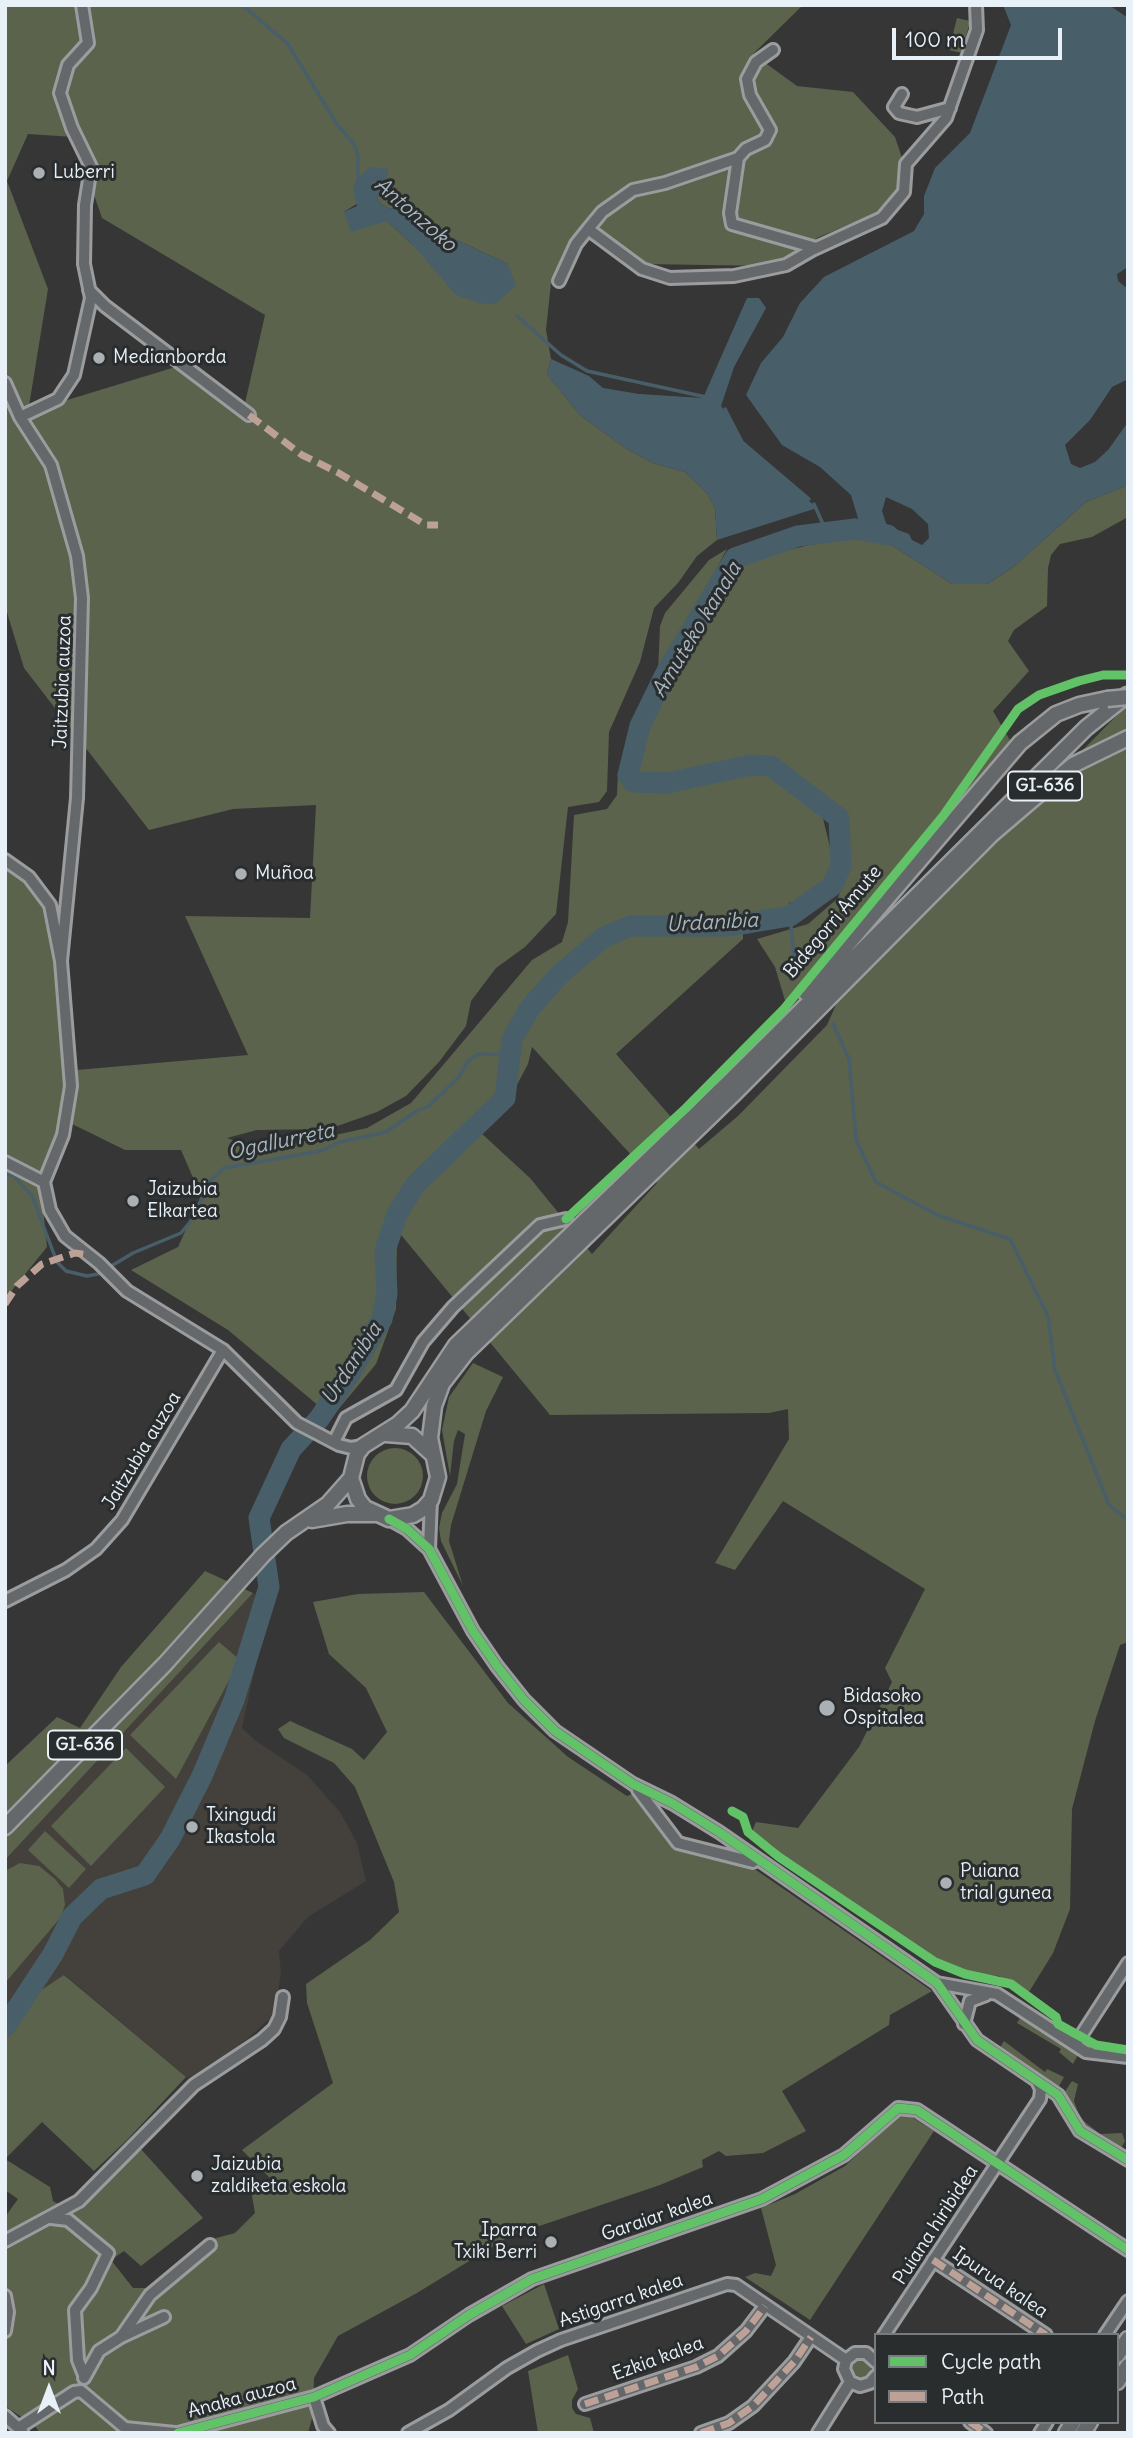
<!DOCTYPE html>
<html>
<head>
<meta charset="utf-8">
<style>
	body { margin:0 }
	#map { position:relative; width:1133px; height:2438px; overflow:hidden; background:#363636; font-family:Delius,sans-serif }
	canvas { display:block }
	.frame { position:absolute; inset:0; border:7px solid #e8f1f8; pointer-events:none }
	.legend { position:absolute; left:874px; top:2333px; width:245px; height:91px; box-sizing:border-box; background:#2a2d2e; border:2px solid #767b7f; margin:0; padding:9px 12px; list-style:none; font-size:21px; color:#e8f1f8 }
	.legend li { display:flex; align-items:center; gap:14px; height:35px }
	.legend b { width:35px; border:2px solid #767b7f }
	.north { position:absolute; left:14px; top:2354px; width:70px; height:70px; -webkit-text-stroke:5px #2a2d2e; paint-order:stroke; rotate:0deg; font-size:19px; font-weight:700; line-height:28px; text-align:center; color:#e8f1f8 }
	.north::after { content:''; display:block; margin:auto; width:24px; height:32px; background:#e8f1f8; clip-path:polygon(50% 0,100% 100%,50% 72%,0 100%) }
	.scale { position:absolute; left:892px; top:28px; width:170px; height:32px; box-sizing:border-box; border:4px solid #e8f1f8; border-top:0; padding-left:9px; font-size:21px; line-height:24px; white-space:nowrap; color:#e8f1f8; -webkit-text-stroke:5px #2a2d2e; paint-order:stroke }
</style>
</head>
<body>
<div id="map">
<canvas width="1133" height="2438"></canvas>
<div class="frame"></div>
<ul class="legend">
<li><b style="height:9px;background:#61c268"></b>Cycle path</li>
<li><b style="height:9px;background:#bda197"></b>Path</li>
</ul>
<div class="north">N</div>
<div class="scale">100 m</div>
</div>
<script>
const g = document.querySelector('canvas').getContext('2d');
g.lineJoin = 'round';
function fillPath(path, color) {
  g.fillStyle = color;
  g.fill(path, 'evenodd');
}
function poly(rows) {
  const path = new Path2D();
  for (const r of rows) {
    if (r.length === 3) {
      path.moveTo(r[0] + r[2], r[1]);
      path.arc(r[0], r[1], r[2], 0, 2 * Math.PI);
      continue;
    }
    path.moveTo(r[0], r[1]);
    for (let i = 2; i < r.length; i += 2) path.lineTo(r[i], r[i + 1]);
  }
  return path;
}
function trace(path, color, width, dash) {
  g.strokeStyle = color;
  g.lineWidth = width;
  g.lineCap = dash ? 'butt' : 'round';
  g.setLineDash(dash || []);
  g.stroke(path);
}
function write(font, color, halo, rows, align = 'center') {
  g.font = font + ' Delius,sans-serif';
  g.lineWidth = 6;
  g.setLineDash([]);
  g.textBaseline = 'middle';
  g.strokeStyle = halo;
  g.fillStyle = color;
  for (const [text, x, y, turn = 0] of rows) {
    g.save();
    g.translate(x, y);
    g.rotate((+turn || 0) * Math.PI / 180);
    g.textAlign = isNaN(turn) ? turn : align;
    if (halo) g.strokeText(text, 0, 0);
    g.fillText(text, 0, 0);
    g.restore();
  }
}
fillPath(poly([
	[253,1593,270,1599,242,1728,256,1741,307,1775,340,1812,357,1843,366,1881,308,1917,279,1951,281,1972,275,2014,228,2056,196,2076,186,2077,65,1975,5,2014,5,1860]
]), '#44403c');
fillPath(poly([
	[5,5,803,5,753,54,797,86,853,92,895,137,903,161,900,187,879,212,819,237,771,266,643,264,582,226,551,283,546,330,551,359,547,374,580,415,627,449,653,463,685,472,707,493,715,508,717,540,697,556,678,583,654,608,640,662,609,732,607,791,599,802,568,807,556,914,525,947,496,968,471,1001,466,1026,439,1062,406,1096,377,1112,329,1129,257,1130,227,1138,256,1148,317,1139,367,1128,411,1103,532,960,562,942,568,922,574,815,607,809,617,795,618,772,623,773,631,789,661,790,759,770,779,778,822,814,834,864,825,884,806,899,789,903,788,910,686,922,642,919,620,926,635,932,743,932,743,939,616,1054,699,1149,738,1116,827,1025,839,998,1128,704,1128,1642,1120,1645,1095,1721,1072,1809,1070,1909,1053,1953,1029,1992,999,1976,967,1973,939,1962,783,1856,773,1846,752,1831,756,1822,798,1828,859,1747,892,1682,885,1668,925,1589,783,1501,735,1570,715,1563,789,1439,788,1409,769,1413,550,1415,397,1230,396,1309,376,1364,332,1417,228,1330,131,1270,178,1247,205,1187,194,1180,181,1150,125,1150,66,1121,40,1180,47,1247,5,1299,5,864,40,894,51,927,65,1071,248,1055,185,916,310,918,316,805,233,809,149,830,24,668,5,606],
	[28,134,74,137,102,218,265,315,243,412,182,365,28,412,48,289,7,181],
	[386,185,377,198,381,204,388,208,402,209,442,233,508,264,413,245,387,221,344,212],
	[532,1047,657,1183,592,1254,530,1178,480,1132,510,1098,528,1064],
	[957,18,970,21,962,53,949,50],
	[1128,485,1128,517,1092,537,1060,544,1051,555,1048,568,1047,606,1014,630,1008,641,1029,671,993,711,1011,742,786,1004,775,967,757,939,808,924,838,898,851,861,841,813,774,761,744,758,669,776,641,775,638,763,660,700,744,561,809,545,864,538,893,546,952,584,987,584,1012,568,1086,502],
	[727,549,676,645,658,673,660,626,665,613,709,560],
	[473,1363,503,1377,486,1411,451,1525,449,1541,463,1586,441,1541,439,1528,442,1513,457,1484,465,1434,458,1430,454,1441,450,1476,442,1430,449,1397],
	[395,1476,28],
	[205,1571,253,1593,5,1860,5,1766,57,1717,80,1728,121,1667],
	[424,1592,508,1703,568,1757,627,1796,635,1793,672,1846,728,1860,756,1870,932,1991,890,2015,889,2025,782,2091,806,2131,763,2153,726,2156,719,2151,702,2160,703,2167,660,2185,510,2236,417,2293,338,2336,314,2378,313,2415,308,2433,40,2433,35,2426,5,2406,5,2217,18,2199,5,2190,5,2159,50,2187,53,2201,72,2212,140,2148,203,2218,141,2266,124,2251,111,2260,133,2288,148,2288,196,2248,209,2240,235,2233,255,2213,250,2185,272,2180,242,2150,333,2083,307,2003,306,1984,370,1940,399,1912,394,1882,355,1787,334,1763,284,1738,278,1729,290,1721,352,1749,364,1760,387,1732,366,1688,329,1654,313,1602,358,1594],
	[219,1642,240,1660,176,1779,130,1735],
	[126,1748,165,1787,91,1866,51,1826],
	[45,1831,86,1869,69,1888,28,1850],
	[20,1863,39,1866,55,1879,63,1889,65,1905,61,1917,5,1983,5,1871],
	[64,1975,186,2077,127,2140,94,2171,42,2122,5,2159,5,2014],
	[1022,2015,1079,2053,1073,2064,1059,2052,1061,2049,1017,2023],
	[1004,2041,1045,2072,1047,2069,1064,2077,1058,2088,999,2049],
	[1072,2081,1078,2084,1074,2101,1080,2118,1100,2134,1122,2133,1125,2141,1121,2148,1082,2128,1064,2093],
	[907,2114,934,2131,810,2320,745,2277,755,2273,771,2276,776,2265,761,2208,795,2194,845,2166,897,2117],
	[544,2284,559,2329,526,2344,502,2306],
	[568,2355,578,2389,572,2400,572,2408,576,2414,590,2418,594,2433,538,2433,528,2371],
	[861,2369,10]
]), '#5b634c');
fillPath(poly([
	[1003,5,1109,5,1128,18,1128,267,1117,274,1118,281,1128,289,1128,379,1112,387,1090,420,1065,445,1071,464,1080,468,1095,462,1108,450,1128,422,1128,485,1086,502,1012,568,987,584,952,584,893,546,864,538,851,495,820,467,782,445,746,395,761,363,783,337,800,303,824,277,914,231,924,214,924,196,935,168,970,133,1011,25],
	[886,497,912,509,928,524,929,538,922,545,912,540,909,534,887,526,882,511],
	[371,167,388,169,386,185,377,198,381,204,388,208,402,209,442,233,508,264,516,286,495,304,483,304,456,295,413,245,387,221,351,232,344,212,357,206,353,189,356,179],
	[747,298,759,298,766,308,734,367,721,406,743,442,817,508,717,540,715,508,707,493,685,472,653,463,627,449,580,415,547,374,551,359,589,376,603,388,639,394,703,398]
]), '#485f6a');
trace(poly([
	[242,5,288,44,336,123,354,144,358,155,358,181],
	[517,316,561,355,587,371,706,397],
	[725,409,742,442,809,499],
	[814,504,827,533],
	[790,916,795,965],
	[833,1024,849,1059,856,1140,876,1182,937,1215,1010,1239,1048,1316,1055,1370,1109,1505,1128,1520],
	[5,1174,13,1175,32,1196,57,1262,66,1271,87,1276,98,1274,133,1253,181,1233,199,1211,204,1187,224,1168,321,1151,340,1142,386,1132,417,1111,429,1106,458,1078,469,1060,478,1054,510,1055]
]), '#485f6a', 3.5);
trace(poly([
	[5,2027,53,1954,72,1917,101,1889,145,1875,170,1839,202,1776,234,1700,269,1587,259,1518,291,1449,319,1419,349,1375,382,1319,387,1294,385,1251,397,1214,415,1185,505,1098,512,1039,530,1008,559,975,604,937,631,926,730,926,790,916,832,886,841,866,839,818,771,766,751,765,667,783,633,782,628,775,640,726,667,671,735,558,798,536,855,529,888,535]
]), '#485f6a', 21);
const minor = poly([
	[773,50,756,62,747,79,750,95,770,130,765,140,746,149,738,158,730,213,732,224,816,248],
	[902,94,894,107,899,113,917,117,950,108],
	[588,229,602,212,633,190,665,183,738,158],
	[559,281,576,244,588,229,642,269,670,278,734,276,786,265,812,250,882,218,904,192,906,164,946,118,977,30,976,5],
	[89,290,105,306,249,415],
	[5,383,20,417,51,465,77,556,82,598,77,798,61,961],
	[20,417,58,399,74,375,91,298,84,264,85,205,91,167,72,128,60,93,68,65,88,43,82,5],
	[5,860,29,877,50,905,61,961,71,1086,63,1135,44,1182],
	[5,1162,44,1182,50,1210,65,1236,99,1263,127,1291,223,1350,297,1423,339,1445,351,1448,363,1446],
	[334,1442,346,1418,396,1390,423,1342,453,1307,540,1225,566,1219],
	[389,1519,407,1529,429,1549,473,1631,497,1666,524,1700,555,1731,633,1784,672,1803,719,1832,937,1983,977,2040,1058,2095,1080,2131,1128,2160],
	[429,1549,431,1500],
	[5,1601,66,1570,96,1549,122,1520,223,1350],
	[638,1790,678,1843,753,1862],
	[937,1983,997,1994,1086,2052,1128,2057],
	[964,2024,970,2001,986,1995],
	[1075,2045,1128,1963],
	[51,2218,68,2220,108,2253,91,2288,75,2310,78,2360,84,2375],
	[5,2241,79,2201,194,2085,262,2040,274,2029,280,2017,283,1997],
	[933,2260,1046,2335],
	[5,2296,8,2312,5,2331],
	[884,2335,1040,2099,1041,2089,1037,2081],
	[1105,2335,1128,2301],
	[121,2337,150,2295,210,2245],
	[876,2362,866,2353,855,2353,846,2360,844,2369,850,2382,860,2386,870,2383,876,2376],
	[84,2378,99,2351,121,2337,164,2317],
	[314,2397,323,2426,329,2433],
	[585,2404,696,2367,718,2356,746,2331,765,2306],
	[5,2416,22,2431],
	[970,2422,986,2433],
	[20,2427,74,2392,81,2391,125,2428,175,2433],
	[178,2433,314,2397,410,2355,469,2315,532,2279,762,2199,844,2155,898,2108,917,2110,1128,2250],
	[408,2433,449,2410,507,2368,537,2351,561,2340,727,2284,736,2285,846,2360],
	[701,2433,729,2423,753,2406,794,2362,811,2337],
	[818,2433,850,2382],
	[1040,2433,1047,2422]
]);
const major = poly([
	[1127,695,1086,728,727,1084,456,1345,412,1411,398,1424,363,1446,357,1454,351,1478,358,1499,365,1508,389,1519,413,1515,423,1509,431,1500,438,1477,430,1438,434,1406,442,1384,466,1353,735,1093,991,835,1073,765,1128,738],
	[806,993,1020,743,1056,714,1079,705,1107,699],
	[386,1434,412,1436,432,1454],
	[312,1520,347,1514,375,1514],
	[5,1827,165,1664,263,1555,286,1533,328,1504,351,1478],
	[1117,2355,1128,2339],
	[1117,2382,1128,2366],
	[1066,2433,1073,2422],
	[1083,2433,1090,2422]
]);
trace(minor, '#9b9c9e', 16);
trace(major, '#9b9c9e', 19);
trace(minor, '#65686b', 10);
trace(major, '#65686b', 14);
const majorBridge = poly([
	[1107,699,1128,697]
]);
trace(majorBridge, '#9b9c9e', 19, []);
trace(majorBridge, '#65686b', 14);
trace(poly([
	[249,415,302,455,337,472,426,525,438,525],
	[5,1304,17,1286,42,1264,75,1253,90,1255],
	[933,2260,1046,2335],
	[585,2404,696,2367,718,2356,746,2331,765,2306],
	[970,2422,986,2433],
	[701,2433,729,2423,753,2406,794,2362,811,2337]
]), '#bda197', 7, [14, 7]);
trace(poly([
	[566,1219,686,1108,783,1010,943,816,1018,709,1039,695,1079,681,1103,675,1128,675],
	[389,1519,407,1529,429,1549,473,1631,497,1666,524,1700,555,1731,633,1784,672,1803,719,1832,937,1983,977,2040,1058,2095,1080,2131,1128,2160],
	[732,1811,743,1817,748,1832,779,1857,935,1962,965,1974,1011,1984,1056,2017,1058,2024,1096,2045,1128,2050],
	[178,2433,314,2397,410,2355,469,2315,532,2279,762,2199,844,2155,898,2108,917,2110,1128,2250]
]), '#61c268', 9);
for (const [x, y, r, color] of [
	[39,173,7,"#aab0b4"],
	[99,358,7,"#aab0b4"],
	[241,874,7,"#aab0b4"],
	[133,1201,7,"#aab0b4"],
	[827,1708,9,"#aab0b4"],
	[192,1827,7,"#aab0b4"],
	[946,1883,7,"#aab0b4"],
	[197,2176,7,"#aab0b4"],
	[551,2242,7,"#aab0b4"]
]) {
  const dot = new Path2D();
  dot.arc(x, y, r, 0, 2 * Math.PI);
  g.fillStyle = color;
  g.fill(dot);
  trace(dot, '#2a2d2e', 2.5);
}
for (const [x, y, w] of [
	[1045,786,74],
	[85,1745,74]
]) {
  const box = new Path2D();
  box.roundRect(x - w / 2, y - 14.5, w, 29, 5);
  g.fillStyle = '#2a2d2e';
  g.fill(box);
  trace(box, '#e8f1f8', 2);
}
write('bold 18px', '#e8f1f8', null, [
	["GI-636",1045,786],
	["GI-636",85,1745]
]);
write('19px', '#e8f1f8', '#2a2d2e', [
	["Luberri",53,173],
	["Medianborda",113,358],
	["Muñoa",255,874],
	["Jaizubia",147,1190],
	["Elkartea",147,1212],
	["Bidasoko",843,1697],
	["Ospitalea",843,1719],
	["Txingudi",206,1816],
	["Ikastola",206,1838],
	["Puiana",960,1872],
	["trial gunea",960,1894],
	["Jaizubia",211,2165],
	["zaldiketa eskola",211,2187],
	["Iparra",537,2231,"right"],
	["Txiki Berri",537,2253,"right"]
], 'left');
write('19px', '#e8f1f8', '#2a2d2e', [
	["Jaitzubia auzoa",63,682,-88],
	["Bidegorri Amute",833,922,-50],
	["Jaitzubia auzoa",142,1451,-59],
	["Garaiar kalea",657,2217,-19],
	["Puiana hiribidea",936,2225,-57],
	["Ipurua kalea",1000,2283,34],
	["Astigarra kalea",621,2301,-19],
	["Ezkia kalea",658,2359,-20],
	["Anaka auzoa",242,2398,-15]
]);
write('italic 21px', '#a9b8c1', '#2a2d2e', [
	["Antonzoko",415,215,41],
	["Amuteko kanala",697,630,-59],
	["Urdanibia",712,923,-3],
	["Ogallurreta",281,1142,-12],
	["Urdanibia",352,1364,-57]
]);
</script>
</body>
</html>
